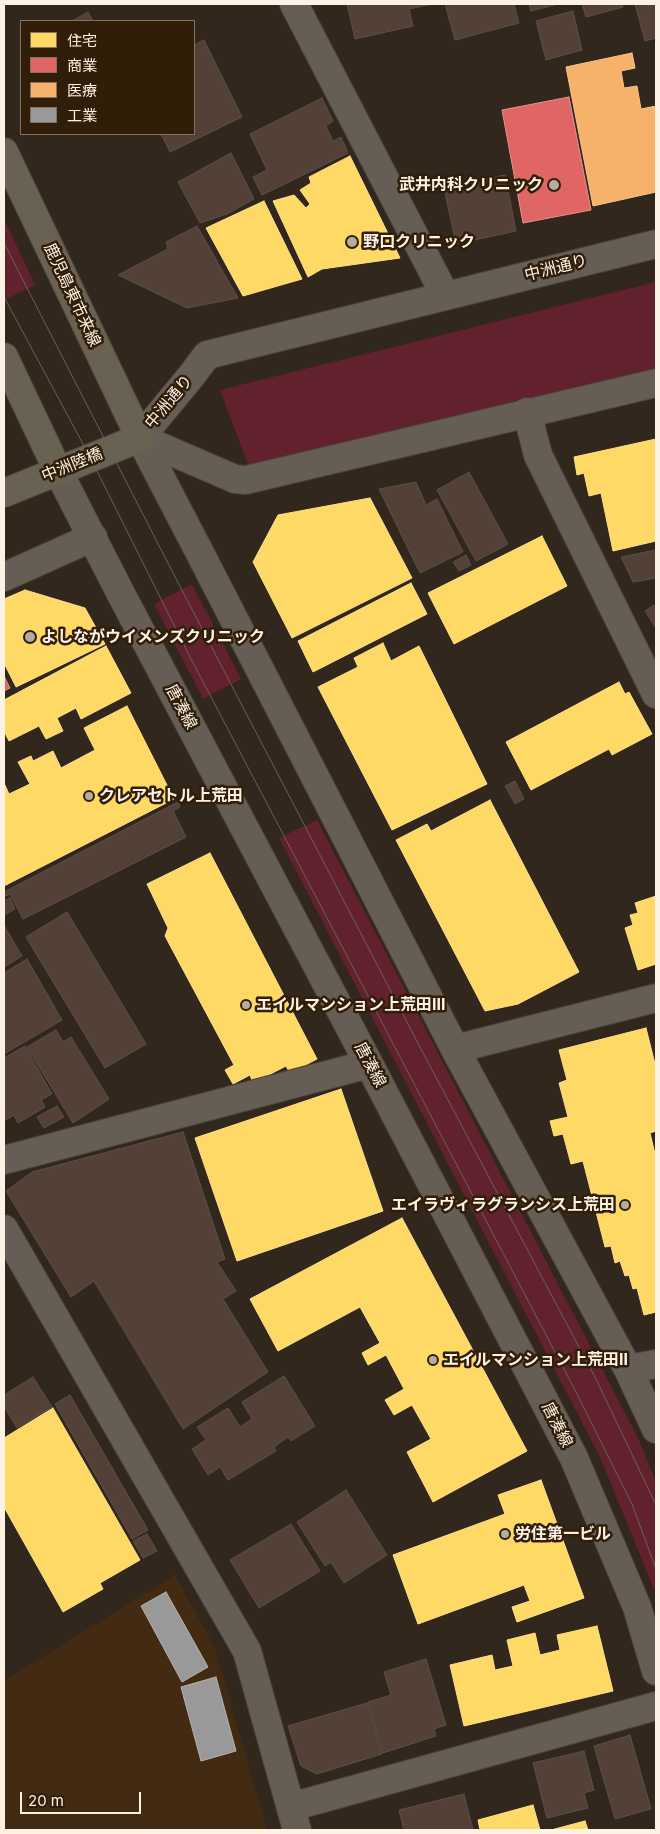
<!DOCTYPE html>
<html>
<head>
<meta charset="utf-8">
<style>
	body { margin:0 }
	#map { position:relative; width:660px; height:1834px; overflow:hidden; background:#32271c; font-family:Inter,"Noto Sans JP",sans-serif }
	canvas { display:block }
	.frame { position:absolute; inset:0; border:5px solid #fef2e5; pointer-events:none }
	.legend { position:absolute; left:20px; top:20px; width:175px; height:115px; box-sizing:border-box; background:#301e09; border:1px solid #827361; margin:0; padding:6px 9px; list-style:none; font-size:15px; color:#fef2e5 }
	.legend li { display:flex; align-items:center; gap:10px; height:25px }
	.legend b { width:25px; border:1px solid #827361 }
	.scale { position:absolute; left:20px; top:1792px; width:121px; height:22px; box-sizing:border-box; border:2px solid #fef2e5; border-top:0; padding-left:6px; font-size:15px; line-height:18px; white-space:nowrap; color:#fef2e5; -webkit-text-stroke:4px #301e09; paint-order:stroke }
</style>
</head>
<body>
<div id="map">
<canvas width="660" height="1834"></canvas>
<div class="frame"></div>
<ul class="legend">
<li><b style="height:14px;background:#ffd966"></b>住宅</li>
<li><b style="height:14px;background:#e06666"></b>商業</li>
<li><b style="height:14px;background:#f6b26b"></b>医療</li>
<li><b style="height:14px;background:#999"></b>工業</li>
</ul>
<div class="scale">20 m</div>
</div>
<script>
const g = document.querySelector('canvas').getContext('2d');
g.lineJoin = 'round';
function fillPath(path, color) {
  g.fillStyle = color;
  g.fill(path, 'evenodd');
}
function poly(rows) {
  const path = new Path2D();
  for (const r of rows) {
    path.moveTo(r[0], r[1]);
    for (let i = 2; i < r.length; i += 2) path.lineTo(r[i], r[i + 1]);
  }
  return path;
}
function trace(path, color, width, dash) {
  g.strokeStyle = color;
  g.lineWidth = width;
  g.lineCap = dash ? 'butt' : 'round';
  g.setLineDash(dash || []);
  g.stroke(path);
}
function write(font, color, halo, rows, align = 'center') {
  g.font = font + ' Inter,"Noto Sans JP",sans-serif';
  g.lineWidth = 5;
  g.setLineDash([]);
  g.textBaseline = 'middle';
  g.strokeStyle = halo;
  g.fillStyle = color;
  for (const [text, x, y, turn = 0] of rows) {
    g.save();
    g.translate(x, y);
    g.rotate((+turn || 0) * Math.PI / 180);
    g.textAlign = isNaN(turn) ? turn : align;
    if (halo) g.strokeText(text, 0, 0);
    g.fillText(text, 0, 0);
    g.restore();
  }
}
fillPath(poly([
	[175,1575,215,1648,267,1830,4,1830,4,1681]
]), '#422b12');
fillPath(poly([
	[4,219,35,285,4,300],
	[656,282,656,371,249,467,220,390],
	[192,584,241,679,203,699,154,604],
	[317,820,639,1440,656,1482,656,1594,600,1457,279,838]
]), '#61222e');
const homes = poly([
	[350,156,400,258,322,269,308,277,273,201,294,195,306,208,310,204,300,190,311,183,309,177,350,156],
	[264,201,302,279,243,296,206,228,264,201],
	[656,439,656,541,613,551,601,493,589,496,584,473,577,475,574,457,656,439],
	[370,498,412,578,292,638,253,562,278,515,370,498],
	[542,536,567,586,454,644,428,593,542,536],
	[411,583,427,614,313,672,298,641,411,583],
	[25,590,85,608,105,644,16,687,4,663,4,599,25,590],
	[383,643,391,661,419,646,487,784,392,830,318,687,358,667,354,658,383,643],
	[106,646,131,693,81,719,76,708,57,718,63,731,46,739,39,726,9,741,4,731,4,700,106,646],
	[619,682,625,694,629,692,652,734,612,755,609,749,531,790,506,742,619,682],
	[127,706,174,799,4,886,4,783,9,794,30,784,18,762,31,756,33,761,53,751,61,768,95,750,84,728,127,706],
	[490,800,579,972,518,1004,485,1011,396,840,427,824,431,831,490,800],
	[210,853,317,1059,290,1073,286,1066,253,1083,250,1075,233,1084,225,1070,234,1065,165,936,168,928,147,884,210,853],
	[656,896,656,964,638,970,625,928,633,925,630,915,638,913,635,903,656,896],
	[646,1028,656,1068,656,1131,650,1133,656,1158,656,1312,644,1315,637,1288,633,1289,629,1275,625,1276,620,1261,615,1263,611,1246,605,1247,583,1161,571,1164,563,1134,554,1136,550,1121,568,1117,559,1083,567,1080,559,1050,646,1028],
	[341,1089,383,1211,237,1261,195,1138,341,1089],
	[402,1218,527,1451,433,1502,407,1452,431,1439,412,1405,394,1415,385,1400,404,1389,386,1355,368,1365,362,1353,380,1343,360,1307,278,1351,250,1299,402,1218],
	[53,1408,140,1560,100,1583,103,1589,63,1612,4,1507,4,1438,53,1408],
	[541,1480,584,1598,517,1622,512,1607,530,1601,524,1585,418,1624,393,1555,505,1514,498,1495,541,1480],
	[597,1626,613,1691,464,1726,450,1665,492,1655,495,1670,513,1666,507,1640,535,1633,540,1655,560,1650,557,1635,597,1626],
	[533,1805,540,1830,480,1830,478,1820,533,1805],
	[585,1821,588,1830,551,1830,585,1821]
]);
fillPath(homes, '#ffd966');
trace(homes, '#ffe08c', 1);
const shops = poly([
	[569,97,591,210,523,223,502,110,569,97],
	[4,676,10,688,4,691,4,676]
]);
fillPath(shops, '#e06666');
trace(shops, '#e9908c', 1);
const health = poly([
	[632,53,635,68,621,71,624,88,637,86,641,109,656,106,656,192,593,206,566,67,632,53]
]);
fillPath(health, '#f6b26b');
trace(health, '#f8c590', 1);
const industry = poly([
	[166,1592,208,1667,182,1682,141,1606,166,1592],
	[216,1677,236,1751,201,1761,181,1687,216,1677]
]);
fillPath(industry, '#999');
trace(industry, '#b7b4b0', 1);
const building = poly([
	[347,4,432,4,409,9,413,26,355,39,347,4],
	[445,4,514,4,519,23,455,40,445,4],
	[529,4,558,4,531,11,529,4],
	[582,4,622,4,623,7,586,17,582,4],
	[635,4,656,4,656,38,645,41,635,4],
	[573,11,582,50,546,60,536,21,573,11],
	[88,12,93,21,72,21,88,12],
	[204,40,242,117,170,152,161,134,194,134,194,45,204,40],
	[322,98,333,121,326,126,333,141,341,137,348,153,262,195,253,177,267,170,250,134,322,98],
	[231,153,254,199,227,214,200,223,178,182,231,153],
	[505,175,516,231,456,244,444,188,505,175],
	[197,226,238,298,187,308,118,275,168,249,166,242,197,226],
	[469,472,508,544,476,561,437,490,469,472],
	[416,482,426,505,437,499,463,552,420,573,379,489,416,482],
	[656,550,656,578,633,582,621,557,656,550],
	[466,555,471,565,459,571,453,562,466,555],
	[656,604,656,628,645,611,656,604],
	[515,781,524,799,515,804,505,786,515,781],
	[178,802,180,807,173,811,186,837,23,919,10,894,6,896,4,892,178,802],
	[10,898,15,909,4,915,4,901,10,898],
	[67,912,146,1044,105,1068,26,937,67,912],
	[4,925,22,956,4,967,4,925],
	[27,959,62,1020,4,1054,4,973,27,959],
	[56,1030,63,1042,71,1037,109,1099,73,1123,27,1047,56,1030],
	[25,1046,52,1094,41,1100,45,1107,18,1123,14,1115,4,1121,4,1058,25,1046],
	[57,1106,64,1117,44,1128,37,1117,57,1106],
	[183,1132,225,1259,217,1262,236,1291,223,1299,268,1372,183,1429,94,1281,71,1297,6,1191,32,1172,183,1132],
	[284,1376,315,1426,291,1441,288,1437,274,1447,276,1451,228,1480,220,1467,208,1475,192,1449,206,1440,197,1427,228,1408,240,1427,252,1419,242,1402,284,1376],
	[33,1377,52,1407,17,1428,4,1406,4,1395,33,1377],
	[70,1395,148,1530,132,1539,55,1404,70,1395],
	[346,1490,387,1555,344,1583,331,1562,325,1566,297,1522,346,1490],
	[291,1524,320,1571,259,1608,230,1560,291,1524],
	[147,1534,157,1551,143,1558,133,1541,147,1534],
	[426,1659,446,1725,434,1729,436,1736,383,1753,368,1702,391,1695,384,1672,426,1659],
	[367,1703,382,1754,317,1774,301,1766,288,1726,367,1703],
	[630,1735,651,1809,615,1819,594,1746,630,1735],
	[584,1751,594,1790,584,1793,588,1808,547,1818,533,1763,584,1751],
	[464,1794,473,1830,404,1830,399,1810,464,1794]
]);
fillPath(building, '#534137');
trace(building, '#5b5049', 1);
const minor = poly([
	[294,4,445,295],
	[527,412,538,455,656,694],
	[140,438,202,557,455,1049,628,1369,656,1429],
	[140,438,192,375,207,355,656,244],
	[140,438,235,479,246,480,656,383],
	[58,471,121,594,369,1064,574,1458,637,1607,656,1671],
	[4,577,93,537],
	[455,1049,656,998],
	[4,1160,369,1064],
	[4,1229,247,1651,297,1830],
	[628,1369,656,1364],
	[291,1807,656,1706]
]);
const major = poly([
	[4,152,140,438,4,493],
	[4,357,58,471]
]);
trace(minor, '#4a4139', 30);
trace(major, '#4a4139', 30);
trace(minor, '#665e55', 28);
trace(major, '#696151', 28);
trace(poly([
	[4,243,172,571,421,1049,597,1381,656,1505],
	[4,297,90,457,190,657,576,1392,632,1504,656,1569]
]), '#696158', 1);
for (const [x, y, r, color] of [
	[554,185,6,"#b7ab9f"],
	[352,242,6,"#b7ab9f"],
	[30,637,6,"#b7ab9f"],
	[89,796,5,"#b7ab9f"],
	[246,1005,5,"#b7ab9f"],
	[625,1205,5,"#b7ab9f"],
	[433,1360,5,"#b7ab9f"],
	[505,1534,5,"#b7ab9f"]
]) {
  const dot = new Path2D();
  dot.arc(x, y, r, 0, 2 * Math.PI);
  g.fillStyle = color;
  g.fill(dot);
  trace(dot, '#301e09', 2);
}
write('bold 16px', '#fef2e5', '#301e09', [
	["武井内科クリニック",543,185,"right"],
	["野口クリニック",363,242],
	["よしながウイメンズクリニック",41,637],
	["クレアセトル上荒田",99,796],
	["エイルマンション上荒田Ⅲ",256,1005],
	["エイラヴィラグランシス上荒田",615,1205,"right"],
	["エイルマンション上荒田Ⅱ",443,1360],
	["労住第一ビル",515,1534]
], 'left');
write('16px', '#fef2e5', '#301e09', [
	["中洲通り",556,268,-14],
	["鹿児島東市来線",72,295,65],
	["中洲通り",169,402,-50],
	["中洲陸橋",72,465,-22],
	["唐湊線",181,707,62],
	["唐湊線",370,1065,62],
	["唐湊線",557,1425,63]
]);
</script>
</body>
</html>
